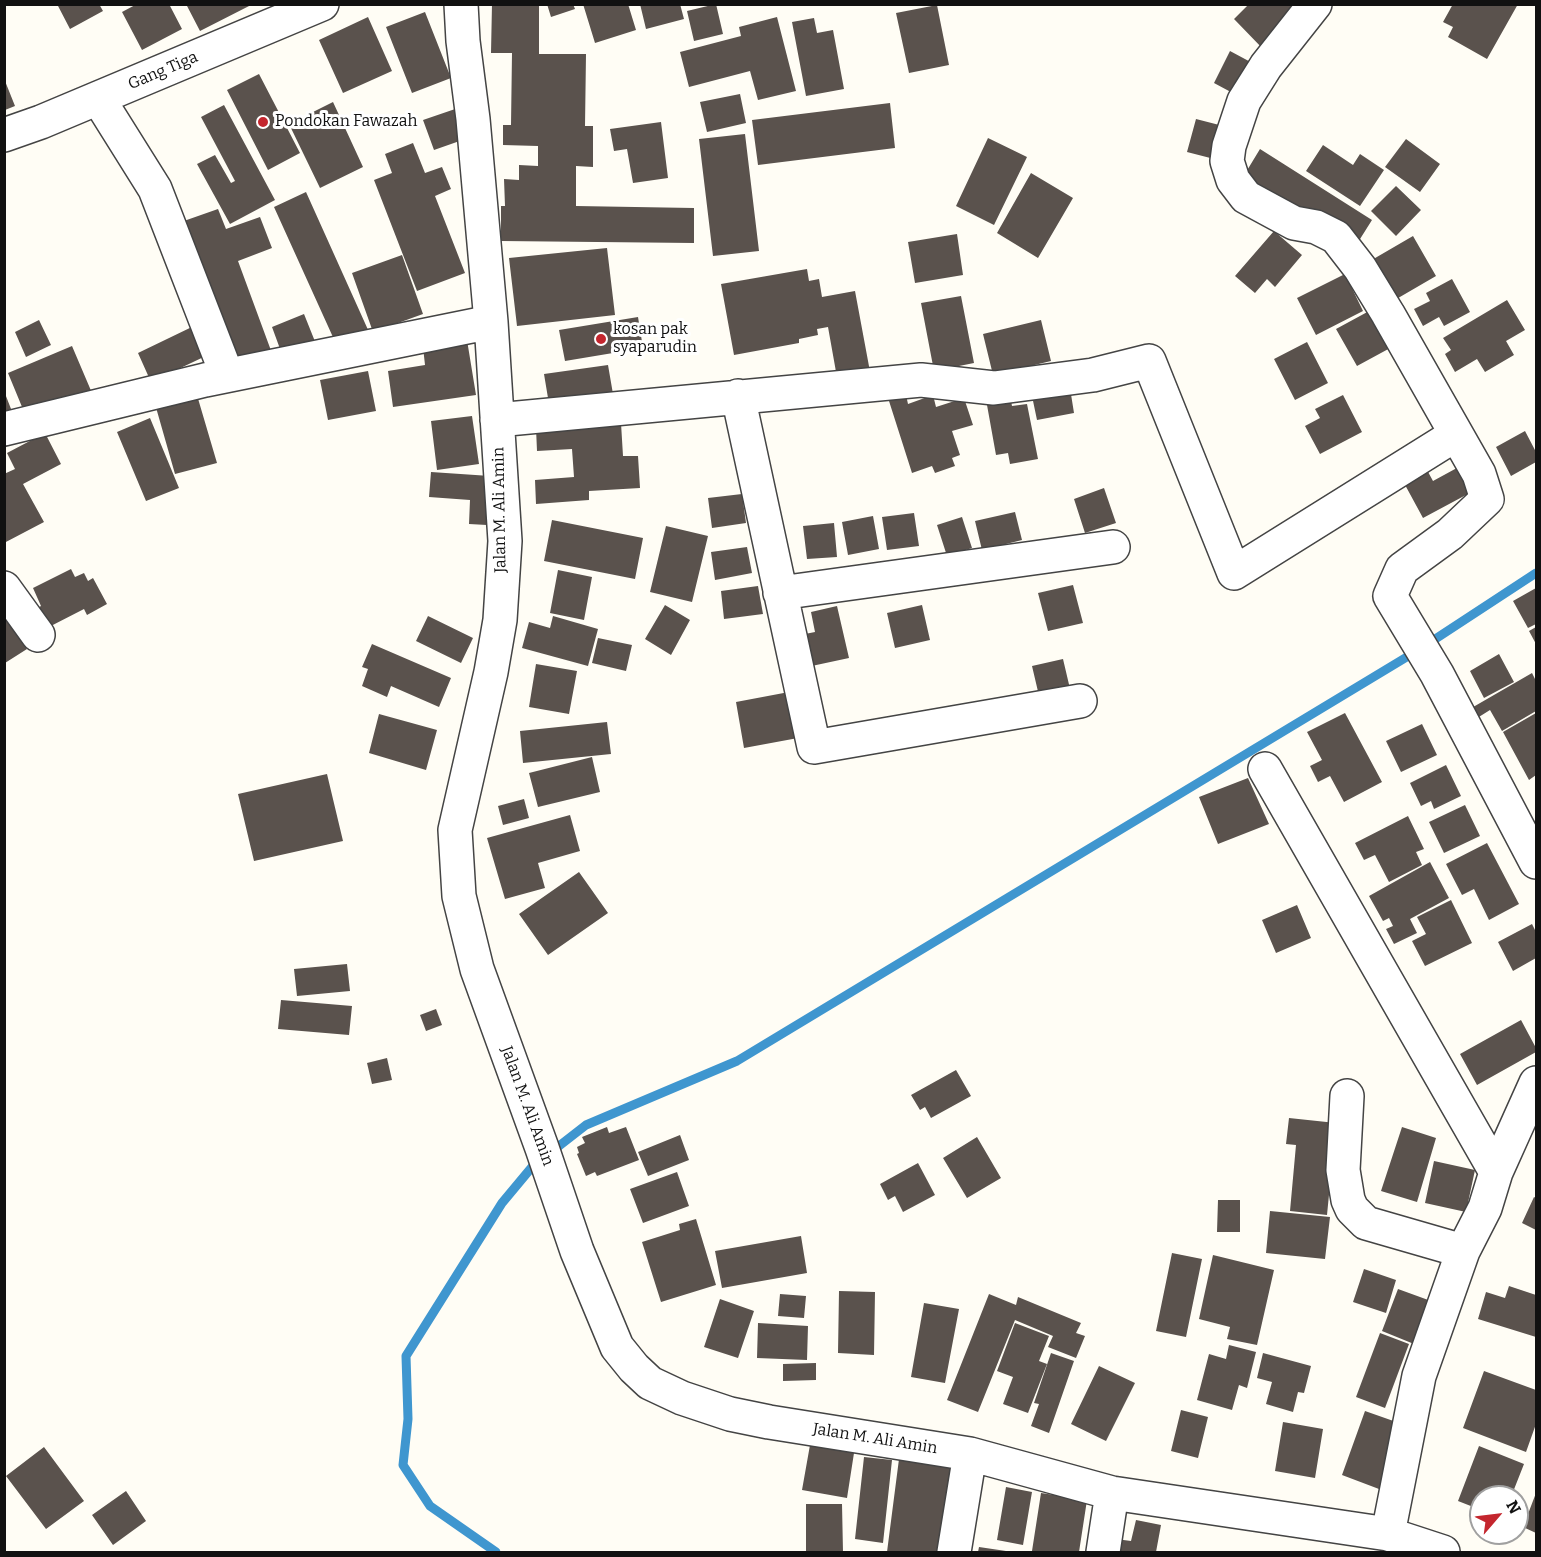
<!DOCTYPE html>
<html>
<head>
<meta charset="utf-8">
<style>
	body { margin:0 }
	#map { position:relative; width:1541px; height:1557px; overflow:hidden; background:#fffdf5; font-family:Bitter,serif }
	canvas { display:block }
	.frame { position:absolute; inset:0; border:6px solid #111; pointer-events:none }
	.north { position:absolute; left:1469px; top:1485px; width:60px; height:60px; box-sizing:border-box; background:#fff; border:2px solid #a0a0a0; border-radius:50%; rotate:62deg; font-size:16px; font-weight:700; line-height:24px; text-align:center; color:#111 }
	.north::after { content:''; display:block; margin:auto; width:21px; height:27px; background:#c4262e; clip-path:polygon(50% 0,100% 100%,50% 72%,0 100%) }
</style>
</head>
<body>
<div id="map">
<canvas width="1541" height="1557"></canvas>
<div class="frame"></div>
<div class="north">N</div>
</div>
<script>
const g = document.querySelector('canvas').getContext('2d');
g.lineJoin = 'round';
function poly(rows) {
  const path = new Path2D();
  for (const r of rows) {
    path.moveTo(r[0], r[1]);
    for (let i = 2; i < r.length; i += 2) path.lineTo(r[i], r[i + 1]);
  }
  return path;
}
function trace(path, color, width, dash) {
  g.strokeStyle = color;
  g.lineWidth = width;
  g.lineCap = dash ? 'butt' : 'round';
  g.setLineDash(dash || []);
  g.stroke(path);
}
function fillPath(path, color) {
  g.fillStyle = color;
  g.fill(path, 'evenodd');
}
function write(font, color, halo, rows, align = 'center') {
  g.font = font + ' Bitter,serif';
  g.lineWidth = 6;
  g.setLineDash([]);
  g.textBaseline = 'middle';
  g.strokeStyle = halo;
  g.fillStyle = color;
  for (const [text, x, y, turn = 0] of rows) {
    g.save();
    g.translate(x, y);
    g.rotate((+turn || 0) * Math.PI / 180);
    g.textAlign = isNaN(turn) ? turn : align;
    if (halo) g.strokeText(text, 0, 0);
    g.fillText(text, 0, 0);
    g.restore();
  }
}
trace(poly([
	[496,1552,430,1506,403,1465,408,1419,406,1356,502,1203,532,1167,586,1125,737,1061,1420,649,1536,573]
]), '#3f96cf', 9);
fillPath(poly([
	[57,4,99,4,103,11,70,29],
	[137,4,169,4,182,29,142,50,122,12],
	[186,4,253,4,200,31],
	[492,4,539,4,539,54,586,54,585,126,593,126,593,167,576,166,576,206,694,208,694,243,501,241,501,206,505,206,504,179,519,180,519,165,538,166,538,146,503,145,503,125,511,125,512,53,491,53],
	[547,4,573,4,575,9,551,17],
	[583,4,628,4,636,30,595,43],
	[640,4,680,4,684,19,646,29],
	[716,4,723,34,694,41,687,11],
	[1249,4,1291,4,1302,16,1265,51,1234,19],
	[1453,4,1518,4,1487,59,1448,37,1453,27,1443,22],
	[937,5,949,65,909,73,896,13],
	[425,12,451,78,412,93,386,27],
	[368,17,392,71,343,93,319,40],
	[777,17,796,91,758,100,750,71,689,87,680,52,741,36,739,27],
	[814,18,817,33,833,30,844,89,806,96,792,22],
	[1230,51,1258,66,1242,98,1214,83],
	[259,74,300,153,268,170,227,90],
	[5,81,15,106,5,110],
	[740,94,746,123,707,132,700,102],
	[333,102,363,167,320,188,289,124],
	[890,103,895,148,758,165,752,120],
	[224,105,275,200,230,224,197,164,215,155,231,183,235,181,201,117],
	[461,107,471,137,434,150,423,120],
	[1196,119,1231,128,1222,161,1187,152],
	[661,122,668,178,633,183,627,149,614,151,610,129],
	[745,134,759,251,713,256,699,139],
	[988,138,1027,157,994,225,956,206],
	[1406,139,1440,164,1420,192,1385,167],
	[413,143,425,173,442,167,451,189,435,196,465,273,417,291,374,180,392,173,385,154],
	[1323,145,1353,165,1360,154,1384,170,1360,206,1306,171],
	[1260,149,1372,220,1355,247,1243,177],
	[1031,173,1073,198,1038,258,997,233],
	[1396,186,1421,210,1396,236,1371,211],
	[306,192,369,332,337,346,274,207],
	[218,209,226,229,260,217,272,248,238,261,273,356,236,369,181,222],
	[1274,231,1302,255,1275,287,1267,279,1255,293,1235,276],
	[957,234,963,275,915,283,908,242],
	[1413,236,1436,276,1393,301,1370,261],
	[607,248,615,315,517,326,509,258],
	[402,255,423,314,373,332,352,273],
	[807,269,809,281,819,279,822,297,855,291,871,377,838,383,828,327,817,329,818,335,799,339,799,343,734,355,721,284],
	[1345,274,1363,311,1316,335,1297,298],
	[1452,279,1470,312,1444,326,1439,317,1423,326,1414,309,1430,301,1426,293],
	[961,296,974,363,934,371,921,303],
	[1507,300,1525,330,1506,341,1514,355,1485,372,1477,359,1455,372,1445,354,1451,350,1443,338],
	[1371,310,1392,347,1357,366,1336,329],
	[304,314,316,344,283,357,272,327],
	[638,317,643,348,565,361,559,330],
	[39,320,51,345,26,357,15,332],
	[1041,320,1051,361,993,375,983,334],
	[196,325,210,354,151,382,138,353],
	[467,340,476,395,393,407,388,371,425,365,423,347],
	[1307,342,1328,383,1295,400,1274,359],
	[72,346,92,393,27,419,8,373],
	[608,365,613,394,549,404,544,374],
	[368,371,376,411,328,420,320,380],
	[194,385,217,463,175,474,153,397],
	[1070,388,1074,413,1037,420,1032,396],
	[4,391,13,414,4,417],
	[906,395,908,404,933,395,936,407,964,398,973,425,952,431,960,455,952,458,955,466,935,473,932,466,912,473,889,401],
	[1343,395,1362,432,1320,454,1305,426,1320,418,1315,409],
	[1011,401,1012,406,1027,404,1038,459,1010,464,1008,453,996,455,987,405],
	[472,416,479,464,437,470,431,421],
	[150,418,179,488,146,501,117,432],
	[621,423,623,456,638,456,640,488,589,491,589,500,536,504,535,480,574,477,572,449,537,451,536,428],
	[1525,431,1536,452,1536,462,1511,476,1496,447],
	[45,433,61,464,23,484,44,522,4,543,4,474,15,469,7,453],
	[1466,463,1479,488,1423,518,1404,483,1427,470,1433,481],
	[431,472,490,476,487,525,469,524,470,500,429,497],
	[1104,488,1116,523,1085,533,1074,499],
	[742,494,746,523,712,528,708,498],
	[1015,512,1022,540,982,550,975,521],
	[914,513,919,546,887,550,882,517],
	[873,516,879,549,848,555,842,522],
	[962,517,972,548,947,556,937,525],
	[552,520,643,538,635,579,544,561],
	[834,523,837,557,807,559,803,526],
	[666,526,708,536,692,602,650,592],
	[747,547,752,573,715,580,711,552],
	[71,569,75,577,84,573,88,581,93,578,107,604,87,615,84,609,45,629,34,610,41,606,33,588],
	[558,570,592,577,584,620,550,613],
	[1073,585,1083,623,1048,631,1038,593],
	[758,586,763,614,724,619,721,591],
	[1536,588,1536,624,1528,628,1513,601],
	[665,605,690,620,671,655,645,639],
	[922,605,930,640,895,648,887,613],
	[837,606,849,658,807,667,800,635,815,632,811,612],
	[5,615,27,649,5,663],
	[428,616,473,638,461,663,416,641],
	[553,616,598,629,588,666,522,648,529,622,550,628],
	[1536,627,1536,644,1529,631],
	[598,638,632,645,626,671,592,663],
	[372,644,451,678,439,707,391,686,387,697,362,686,368,669,362,667],
	[1499,654,1514,682,1484,698,1470,671],
	[1063,659,1071,693,1040,700,1032,666],
	[536,664,577,671,569,714,529,707],
	[1532,673,1536,681,1536,711,1502,731,1490,710,1474,720,1468,710],
	[789,692,798,738,744,748,736,702],
	[1345,713,1382,782,1344,802,1330,776,1318,782,1310,766,1322,760,1307,732],
	[1536,713,1536,775,1529,780,1503,732],
	[379,714,437,730,426,770,369,753],
	[607,722,611,754,523,763,520,731],
	[1422,724,1437,755,1401,772,1386,741],
	[592,757,600,792,538,807,529,773],
	[1446,765,1461,796,1434,809,1431,801,1421,806,1410,783],
	[327,774,343,841,254,861,238,794],
	[1248,778,1269,824,1218,844,1199,797],
	[524,799,529,818,503,825,498,806],
	[1465,805,1480,836,1444,853,1429,822],
	[570,815,580,851,538,863,545,888,505,899,487,838],
	[1408,816,1424,849,1416,852,1422,865,1389,882,1375,855,1364,860,1355,843],
	[1487,843,1519,904,1489,920,1474,889,1462,895,1446,864],
	[1430,862,1449,898,1410,919,1417,933,1394,944,1386,929,1393,926,1389,918,1383,921,1369,896],
	[579,872,608,913,548,955,519,914],
	[1451,900,1472,943,1425,966,1412,941,1426,934,1417,917],
	[1297,905,1311,938,1276,953,1262,920],
	[1532,924,1536,932,1536,958,1513,971,1498,942],
	[347,964,350,991,297,996,294,969],
	[281,1000,352,1006,349,1035,278,1029],
	[436,1009,442,1025,426,1031,420,1015],
	[1521,1020,1536,1048,1536,1052,1477,1085,1460,1054],
	[387,1058,392,1080,372,1084,367,1063],
	[956,1070,971,1096,931,1118,925,1107,920,1110,911,1095],
	[1289,1118,1336,1123,1327,1215,1290,1211,1296,1145,1286,1144],
	[607,1127,609,1133,626,1127,639,1160,597,1176,595,1172,586,1176,577,1154,579,1153,577,1147,585,1143,582,1137],
	[1402,1127,1436,1138,1417,1202,1381,1191],
	[680,1135,689,1160,648,1176,638,1152],
	[977,1137,1001,1178,967,1198,943,1158],
	[1434,1161,1475,1170,1466,1212,1425,1203],
	[918,1163,935,1195,903,1212,895,1196,888,1200,880,1184],
	[677,1172,689,1206,643,1223,630,1189],
	[1534,1197,1536,1198,1536,1230,1522,1223],
	[1218,1200,1240,1200,1240,1232,1217,1232],
	[1270,1211,1330,1217,1325,1259,1266,1253],
	[696,1219,716,1285,661,1302,642,1242,680,1230,679,1224],
	[801,1236,807,1273,722,1288,715,1251],
	[1172,1253,1202,1259,1186,1337,1156,1331],
	[1213,1255,1274,1270,1257,1345,1227,1339,1230,1327,1199,1319],
	[1364,1269,1396,1280,1386,1313,1353,1302],
	[1509,1286,1536,1295,1536,1337,1478,1319,1486,1292,1505,1298],
	[1398,1289,1431,1301,1414,1344,1382,1331],
	[839,1291,875,1292,874,1355,838,1353],
	[780,1294,806,1296,804,1318,778,1316],
	[989,1294,1016,1305,1018,1297,1081,1323,1076,1333,1085,1336,1076,1358,1048,1347,1053,1336,1015,1320,978,1412,947,1400],
	[720,1299,754,1311,738,1358,704,1347],
	[924,1303,959,1309,945,1383,911,1377],
	[758,1323,808,1326,807,1360,757,1358],
	[1015,1323,1049,1336,1039,1361,1047,1364,1028,1413,1003,1404,1013,1377,997,1371],
	[1380,1333,1409,1344,1385,1408,1356,1397],
	[1229,1345,1256,1352,1247,1388,1239,1385,1232,1410,1197,1400,1209,1354,1226,1359],
	[1051,1353,1074,1361,1049,1433,1031,1426,1039,1404,1034,1403],
	[1263,1353,1311,1366,1304,1393,1298,1392,1293,1412,1266,1404,1272,1382,1257,1378],
	[816,1363,816,1380,783,1381,783,1364],
	[1099,1366,1135,1383,1106,1441,1071,1424],
	[1484,1371,1536,1390,1536,1424,1526,1452,1463,1428],
	[1181,1410,1208,1417,1198,1458,1171,1451],
	[1365,1411,1402,1424,1379,1489,1342,1475],
	[1283,1422,1323,1429,1315,1478,1275,1471],
	[810,1445,854,1453,847,1498,802,1490],
	[1479,1446,1524,1464,1511,1497,1481,1497,1481,1510,1458,1501],
	[44,1447,84,1501,46,1529,6,1476],
	[864,1457,892,1460,883,1543,855,1539],
	[899,1459,958,1468,947,1552,887,1552],
	[1006,1487,1032,1492,1023,1545,997,1540],
	[126,1491,146,1521,113,1545,92,1515],
	[1041,1493,1087,1500,1079,1552,1032,1551],
	[1536,1493,1536,1533,1523,1527],
	[806,1504,842,1504,843,1552,806,1552],
	[1136,1520,1161,1525,1156,1552,1113,1552,1116,1539,1131,1541],
	[979,1547,1006,1551,1006,1552,978,1552]
]), '#5a524d');
const minor = poly([
	[461,4,463,41,473,119,491,322,505,541,500,620,491,672,455,830,459,896,477,969,542,1148,577,1251,617,1347,634,1368,650,1383,682,1398,730,1414,769,1422,970,1454,1112,1493,1388,1534,1443,1552],
	[1315,4,1266,66,1244,101,1229,146,1227,161,1233,180,1246,197,1294,223,1316,227,1336,237,1360,268,1388,314,1479,474,1487,499,1450,534,1402,569,1390,596,1437,674,1536,862],
	[98,98,155,189,227,375],
	[4,135,41,122,322,4],
	[738,396,814,747,1080,701],
	[497,420,921,380,994,388,1093,375,1149,361,1234,573,1455,435],
	[4,429,205,380,491,322],
	[4,588,38,635],
	[780,593,1113,547],
	[1265,769,1496,1172],
	[1347,1096,1343,1170,1348,1200,1352,1209,1366,1223,1463,1251],
	[1388,1534,1419,1376,1463,1251,1485,1208,1496,1172,1536,1083],
	[954,1552,970,1454],
	[1103,1552,1112,1493]
]);
trace(minor, '#444', 36);
trace(minor, '#fff', 33);
for (const [x, y, r, color] of [
	[263,122,6,"#c4262e"],
	[601,339,6,"#c4262e"]
]) {
  const dot = new Path2D();
  dot.arc(x, y, r, 0, 2 * Math.PI);
  g.fillStyle = color;
  g.fill(dot);
  trace(dot, '#fff', 2);
}
write('16px', '#111', '#fff', [
	["Gang Tiga",163,71,-23],
	["Jalan M. Ali Amin",500,510,-91],
	["Jalan M. Ali Amin",527,1106,70],
	["Jalan M. Ali Amin",875,1439,9]
]);
write('16px', '#111', '#fff', [
	["Pondokan Fawazah",275,122],
	["kosan pak",613,330],
	["syaparudin",613,348]
], 'left');
</script>
</body>
</html>
